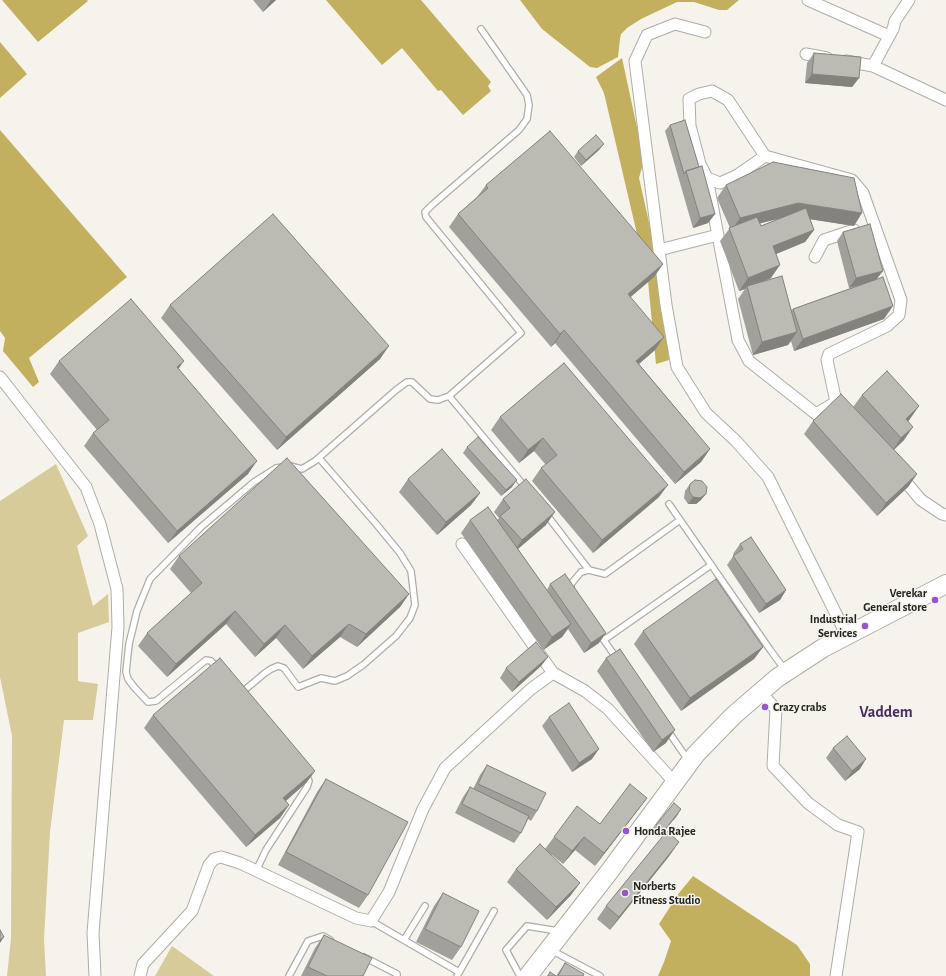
<!DOCTYPE html>
<html>
<head>
<meta charset="utf-8">
<style>
	body { margin:0 }
	canvas { display:block; background:#f5f3eb }
</style>
</head>
<body>
<canvas width="946" height="976"></canvas>
<script>
const g = document.querySelector('canvas').getContext('2d');
g.lineJoin = 'round';
function fillPath(path, color) {
  g.fillStyle = color;
  g.fill(path, 'evenodd');
}
function poly(rows) {
  const path = new Path2D();
  for (const r of rows) {
    path.moveTo(r[0], r[1]);
    for (let i = 2; i < r.length; i += 2) path.lineTo(r[i], r[i + 1]);
  }
  return path;
}
function trace(path, color, width, dash) {
  g.strokeStyle = color;
  g.lineWidth = width;
  g.lineCap = dash ? 'butt' : 'round';
  g.setLineDash(dash || []);
  g.stroke(path);
}
function write(font, color, halo, rows, align = 'center') {
  g.font = font + ' "Alegreya Sans",sans-serif';
  g.lineWidth = 3;
  g.setLineDash([]);
  g.textBaseline = 'middle';
  g.strokeStyle = halo;
  g.fillStyle = color;
  for (const [text, x, y, turn = 0] of rows) {
    g.save();
    g.translate(x, y);
    g.rotate((+turn || 0) * Math.PI / 180);
    g.textAlign = isNaN(turn) ? turn : align;
    if (halo) g.strokeText(text, 0, 0);
    g.fillText(text, 0, 0);
    g.restore();
  }
}
fillPath(poly([
	[56,464,88,536,77,546,93,606,108,594,109,622,78,633,78,681,98,684,93,720,64,720,50,832,44,939,46,976,7,976,11,938,12,736,0,677,0,501],
	[172,946,214,976,155,976]
]), '#d7cb9a');
fillPath(poly([
	[2,0,87,0,88,1,38,42],
	[326,0,421,0,491,82,488,86,491,91,463,115,441,90,438,91,402,48,382,65],
	[520,0,739,0,727,10,719,10,694,2,677,2,641,19,627,28,621,34,620,39,618,57,597,68,590,67,542,29],
	[0,42,27,74,0,98],
	[622,58,644,160,639,178,664,289,669,360,656,364,648,281,604,93,596,77],
	[0,130,127,277,29,358,39,382,33,387,3,351,5,338,0,331],
	[693,876,797,945,810,964,810,976,658,976,664,962,671,941,659,924,679,893]
]), '#c3b05e');
const service = poly([
	[481,29,527,95,529,105,527,119,519,130,432,205,425,212,426,217,521,333,449,396,526,488],
	[669,504,771,651,785,670],
	[546,514,589,570],
	[571,591,571,584,581,572,589,570,605,574,680,520],
	[599,633,617,659],
	[604,640,711,565],
	[218,669,211,661,206,660,156,701,148,702,134,687,128,679,126,672,129,644,137,611,150,579,201,527,254,482,276,468,290,466,302,469,315,461,396,390,407,382,412,382,430,399,438,400,449,396],
	[241,693,265,673,271,669,278,666,284,668,298,687,321,678,335,681,347,676,363,665,396,636,410,618,415,605,411,571,400,553,377,525,319,458],
	[668,731,688,760],
	[256,871,266,850,307,787,309,781,306,774],
	[371,921,459,972],
	[404,940,425,906],
	[551,950,600,976],
	[364,957,397,974,397,976],
	[289,976,308,941,323,936,330,940],
	[457,976,494,911],
	[520,976,506,950,527,926,558,931]
]);
const minor = poly([
	[808,0,889,36],
	[705,32,675,24,647,35,635,61,666,305,677,367,706,413,736,441,768,477,847,636],
	[806,54,827,58],
	[846,61,873,66,946,100],
	[873,66,893,29,895,21,909,0],
	[765,156,736,176,720,183,707,178,700,164,690,126,689,99,699,94,712,91,728,100,765,156,852,180,863,193,901,300,899,315,887,326,829,354,827,360,836,402,844,412],
	[707,178,738,340,749,361,816,414,836,402],
	[659,250,718,235],
	[815,257,824,240,854,230],
	[0,377,86,487,100,524,117,589,118,627,93,933,95,976],
	[899,474,921,500,942,514,946,515],
	[462,544,553,673],
	[760,692,776,709,773,766,808,803,838,825,858,832,836,976],
	[140,976,143,964,192,911,209,865,214,859,221,857,240,863,356,918,371,921,389,892,423,809,445,768,531,689,553,673,585,691,608,709,675,783]
]);
const primary = poly([
	[528,976,609,872,696,754,734,715,777,678,823,648,946,584]
]);
trace(service, '#afada6', 8);
trace(minor, '#afada6', 13);
trace(primary, '#afada6', 20);
trace(service, '#fff', 5.5);
trace(minor, '#fff', 11);
trace(primary, '#fff', 18);
fillPath(poly([
	[253,0,276,0,263,12],
	[814,53,859,78,852,87,805,83,807,63],
	[670,125,699,167,715,214,708,223,693,228,665,131],
	[599,150,581,166,574,157,578,151],
	[486,185,663,264,654,277,630,297,655,350,639,364,710,449,701,462,675,484,555,343,551,347,449,227,458,214,477,197],
	[726,185,854,226,810,219,814,230,805,242,776,254,771,278,762,282,792,310,793,309,860,285,849,288,837,241,843,232,877,279,884,319,794,351,791,341,788,345,753,355,738,299,745,289,739,291,720,241,730,228,717,198],
	[780,218,761,226,760,223],
	[170,305,380,359,277,450,161,318],
	[59,361,179,369,248,474,168,543,84,446,93,433,97,430,50,374],
	[564,363,659,497,593,553,532,481,541,468,546,465,534,451,519,463,491,430,500,417],
	[862,395,910,419,908,422,904,440,894,450,917,474,908,487,877,516,804,434,813,421,853,407],
	[467,447,512,487,501,496,463,453],
	[408,479,480,493,471,505,437,535,399,492],
	[690,484,701,500,696,504,688,504,684,498,685,491],
	[503,499,546,525,518,549,547,590,550,584,599,643,584,653,568,629,562,637,543,650,461,533,470,520,497,520,499,518,494,512],
	[740,544,786,590,780,600,759,613,727,565,734,555,733,554],
	[179,556,409,594,400,607,357,647,340,637,303,669,276,638,255,657,226,624,167,677,138,646,147,633,191,593,170,569],
	[643,631,763,647,754,659,681,711,634,644],
	[548,657,541,666,512,692,500,678,506,668],
	[606,658,666,743,653,752,597,671],
	[153,715,315,771,306,783,286,801,289,805,280,818,246,847,144,728],
	[549,717,592,759,572,772,542,726],
	[833,748,860,769,845,781,826,758],
	[487,765,537,811,531,821,528,819,521,833,514,843,455,813,463,797,470,787,473,789,480,775],
	[326,779,368,895,359,908,278,865,317,792],
	[647,798,638,810,595,866,575,850,563,864,551,854,571,895,547,920,507,882,516,869,545,849,554,837,600,824],
	[681,809,659,837,652,831,656,825],
	[670,855,610,930,597,919,606,906],
	[443,893,461,947,452,960,416,942,434,906],
	[324,935,363,976,301,976,315,948],
	[565,963,583,976,547,976,550,972,556,976]
]), '#a1a09a');
fillPath(poly([
	[271,0,276,0,263,12],
	[812,74,859,78,852,87,805,83],
	[604,144,599,150,581,166,586,160],
	[798,203,862,213,854,226,789,216,731,231,740,218],
	[715,214,708,223,693,228,700,218],
	[814,230,805,242,764,259,773,246],
	[663,264,654,277,619,307,628,294],
	[780,265,771,278,747,288,747,286,745,289,739,291,748,278],
	[883,271,876,280,849,288,856,278],
	[893,306,884,319,794,351,803,339],
	[564,330,555,343,551,347,560,334],
	[797,332,788,345,753,355,762,342],
	[664,337,655,350,627,374,636,361],
	[389,346,380,359,277,450,286,437],
	[184,361,175,374,177,367],
	[919,406,910,419,897,432,906,419],
	[913,427,904,440,892,451,901,438],
	[543,438,534,451,519,463,528,450],
	[710,449,701,462,675,484,684,472],
	[257,461,248,474,168,543,177,531],
	[917,474,908,487,877,516,886,503],
	[517,480,512,487,501,496,506,490],
	[668,485,659,497,593,553,602,540],
	[480,493,471,505,437,535,446,522],
	[706,494,701,500,696,504,688,504,693,497],
	[555,512,546,525,513,553,522,540],
	[786,590,780,600,759,613,766,604],
	[409,594,400,607,357,647,366,634],
	[235,611,226,624,167,677,176,664],
	[349,624,340,637,303,669,312,656],
	[571,624,562,637,543,650,552,637],
	[285,625,276,638,255,657,264,644],
	[606,633,599,643,584,653,591,643],
	[763,647,754,659,681,711,690,698],
	[548,657,541,666,512,692,519,682],
	[675,730,666,743,653,752,662,740],
	[599,749,592,759,572,772,579,763],
	[866,759,860,769,845,781,852,771],
	[315,771,306,783,274,811,283,798],
	[647,798,638,810,595,866,604,853],
	[289,805,280,818,246,847,255,835],
	[681,809,677,816,659,837,664,831],
	[584,837,575,850,563,864,572,851],
	[679,842,670,855,610,930,619,917],
	[580,883,571,895,547,920,556,907],
	[4,937,0,943,0,940]
]), '#83827d');
const building = poly([
	[814,53,861,57,859,78,812,74,814,53],
	[685,120,699,167,686,171,684,174,670,125,685,120],
	[550,131,663,264,628,294,664,337,636,361,710,449,684,472,564,330,560,334,458,214,488,188,486,185,550,131],
	[596,135,604,144,586,160,578,151,596,135],
	[773,162,854,178,862,213,798,203,740,218,726,185,773,162],
	[702,166,715,214,700,218,686,171,702,166],
	[806,208,814,230,773,246,780,265,748,278,729,228,757,217,761,226,806,208],
	[273,214,389,346,286,437,170,305,273,214],
	[870,224,883,271,856,278,843,232,870,224],
	[782,276,797,332,762,342,747,286,782,276],
	[883,277,893,306,803,339,793,309,883,277],
	[131,299,184,361,177,367,257,461,177,531,93,433,109,420,59,361,131,299],
	[564,363,668,485,602,540,541,468,557,455,543,438,528,450,500,417,564,363],
	[887,371,919,406,906,419,913,427,901,438,862,395,887,371],
	[841,394,917,474,886,503,813,421,841,394],
	[478,437,517,480,506,490,467,447,478,437],
	[442,449,480,493,446,522,408,479,442,449],
	[287,458,409,594,366,634,349,624,312,656,285,625,264,644,235,611,176,664,147,633,202,583,179,556,287,458],
	[526,479,555,512,522,540,500,516,510,508,503,499,526,479],
	[695,480,702,481,707,487,706,494,700,498,693,497,689,491,690,484,695,480],
	[488,507,571,624,552,637,470,520,488,507],
	[751,537,786,590,766,604,733,556,743,549,740,544,751,537],
	[565,574,606,633,591,643,550,584,565,574],
	[716,579,763,647,690,698,643,631,716,579],
	[536,642,548,657,519,682,506,668,536,642],
	[620,649,675,730,662,740,606,658,620,649],
	[220,658,315,771,283,798,289,805,255,835,153,715,220,658],
	[569,703,599,749,579,763,549,717,569,703],
	[847,736,866,759,852,771,833,748,847,736],
	[487,765,546,793,537,811,478,784,487,765],
	[326,779,408,822,368,895,286,852,326,779],
	[630,784,647,798,604,853,584,837,572,851,554,837,577,806,600,824,630,784],
	[470,787,529,816,521,833,462,804,470,787],
	[674,803,681,809,664,831,656,825,674,803],
	[667,831,679,842,619,917,606,906,667,831],
	[540,844,580,883,556,907,516,869,540,844],
	[443,893,479,911,461,947,425,929,443,893],
	[0,930,4,937,0,940,0,930],
	[324,935,372,958,363,976,327,976,308,967,324,935],
	[565,963,584,974,583,976,558,976,565,963],
	[550,972,556,976,548,976,550,972]
]);
fillPath(building, '#bbbab3');
trace(building, '#83827d', 1);
for (const [x, y, r, color] of [
	[935,600,4,"#9456cc"],
	[865,626,4,"#9456cc"],
	[765,707,4,"#9456cc"],
	[626,831,4,"#9456cc"],
	[625,893,4,"#9456cc"]
]) {
  const dot = new Path2D();
  dot.arc(x, y, r, 0, 2 * Math.PI);
  g.fillStyle = color;
  g.fill(dot);
  trace(dot, '#f5f3eb', 1.5);
}
write('bold 12px', '#232320', '#f5f3eb', [
	["Verekar",927,593,"right"],
	["General store",927,607,"right"],
	["Industrial",857,619,"right"],
	["Services",857,633,"right"],
	["Crazy crabs",773,707],
	["Honda Rajee",634,831],
	["Norberts",633,886],
	["Fitness Studio",633,900]
], 'left');
write('bold 16px', '#492b65', '#f5f3eb', [
	["Vaddem",886,712]
]);
</script>
</body>
</html>
